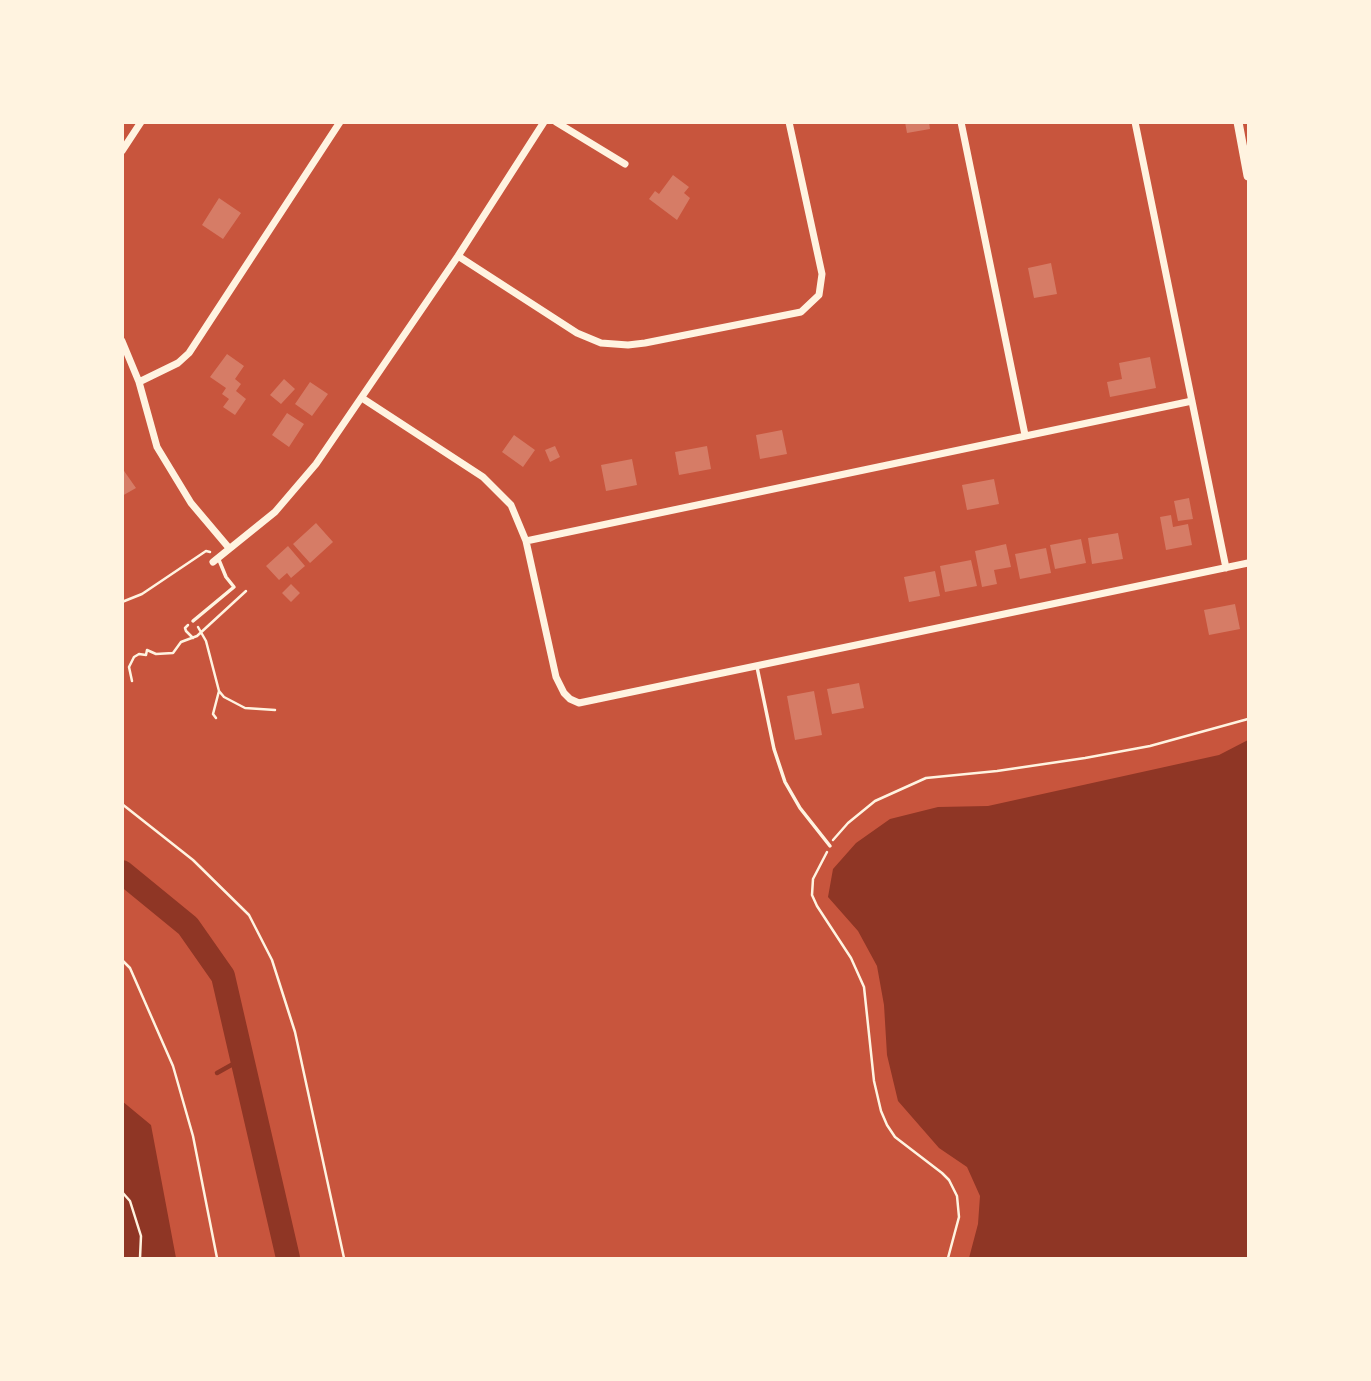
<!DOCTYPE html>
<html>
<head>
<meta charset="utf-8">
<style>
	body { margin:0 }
	#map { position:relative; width:1371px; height:1381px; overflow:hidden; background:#c8553d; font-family:"Source Sans 3",sans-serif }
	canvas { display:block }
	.frame { position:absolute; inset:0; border:124px solid #fff3e0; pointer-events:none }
</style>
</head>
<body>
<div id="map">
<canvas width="1371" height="1381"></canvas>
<div class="frame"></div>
</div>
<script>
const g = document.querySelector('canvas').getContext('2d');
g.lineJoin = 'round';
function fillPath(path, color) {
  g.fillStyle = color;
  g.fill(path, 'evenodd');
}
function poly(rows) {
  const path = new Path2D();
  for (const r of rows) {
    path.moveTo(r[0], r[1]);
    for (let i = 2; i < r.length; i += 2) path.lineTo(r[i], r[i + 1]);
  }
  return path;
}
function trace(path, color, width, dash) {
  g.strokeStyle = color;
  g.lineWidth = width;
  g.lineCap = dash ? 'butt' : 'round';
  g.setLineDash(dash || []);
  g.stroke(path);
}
fillPath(poly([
	[1248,740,1248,1258,969,1258,978,1224,980,1196,967,1167,939,1148,898,1101,887,1055,884,1005,877,966,858,931,828,897,833,869,856,843,890,819,938,807,988,806,1219,755],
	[122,1101,151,1125,176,1258,123,1258]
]), '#8f3625');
trace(poly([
	[217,1073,242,1059]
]), '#8f3625', 4.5);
trace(poly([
	[122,872,188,926,223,976,288,1258]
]), '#8f3625', 24);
fillPath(poly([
	[905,122,929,122,930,129,907,133],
	[673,175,689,187,684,193,690,198,677,220,649,199,655,191,659,194],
	[219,198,241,213,223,239,202,225],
	[1051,263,1057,294,1034,298,1028,268],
	[227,354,244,366,235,379,241,384,236,391,246,399,235,415,223,407,229,399,222,394,226,388,210,377],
	[1150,357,1156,388,1110,397,1107,382,1122,379,1119,363],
	[284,379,295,389,281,404,270,395],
	[310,382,328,394,312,416,295,404],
	[287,413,304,424,289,447,272,435],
	[782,430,787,454,760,459,756,435],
	[514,435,535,450,523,467,502,452],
	[555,446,560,457,550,462,545,450],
	[707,446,711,469,679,475,675,452],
	[632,459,637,485,606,491,601,465],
	[122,468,136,488,122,496],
	[994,479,999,504,967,510,962,485],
	[1189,498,1193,519,1178,521,1174,501],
	[1171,515,1173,527,1188,524,1192,545,1166,550,1160,517],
	[316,523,333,542,310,563,293,544],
	[1118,533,1123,559,1092,564,1088,538],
	[1081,539,1086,563,1055,569,1050,545],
	[1006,544,1011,567,994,570,997,584,982,587,975,551],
	[288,546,305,566,291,578,287,573,279,580,266,566],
	[1046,548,1051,573,1020,579,1015,554],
	[971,560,977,586,945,592,940,566],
	[935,571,940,596,909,602,904,577],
	[291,584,300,593,291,602,282,593],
	[1235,604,1240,629,1209,635,1204,610],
	[859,683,864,708,832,714,827,689],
	[814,691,822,735,795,740,787,696]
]), '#d67c66');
trace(poly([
	[122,602,142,594,206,551,210,552],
	[188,625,185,628,186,631,193,638],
	[198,627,206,641,219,691,224,697,245,708,275,710],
	[132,681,129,667,134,657,139,654,146,655,147,650,156,654,173,653,181,642,197,636,246,591],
	[216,718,213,714,219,691],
	[122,804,193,860,249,915,272,960,295,1032,344,1258],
	[833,840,848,823,875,801,926,778,997,771,1085,758,1150,746,1248,719],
	[827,852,813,879,812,895,817,906,851,958,864,987,874,1081,881,1111,887,1125,895,1137,942,1173,949,1180,957,1196,959,1217,948,1258],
	[122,960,130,968,173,1066,193,1136,217,1258],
	[122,1192,130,1201,141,1236,140,1258]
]), '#fff3e0', 2.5);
trace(poly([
	[193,621,234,587,226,577,219,560],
	[757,667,774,749,785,782,800,808,830,846]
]), '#fff3e0', 3.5);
trace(poly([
	[556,122,625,164],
	[961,122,1025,435],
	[1135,122,1226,568],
	[122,151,141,122],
	[458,256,577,333,601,343,628,345,645,343,801,312,819,295,822,274,789,122],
	[122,341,139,382,157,447,191,503,229,548],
	[139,382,178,363,189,353,340,122],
	[362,398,483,477,511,505,526,541,556,677,564,693,570,699,579,703,1248,563],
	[526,541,1192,401],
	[213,562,275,512,316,464,458,256,544,122]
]), '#fff3e0', 7);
trace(poly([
	[1238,122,1248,176]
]), '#fff3e0', 9);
</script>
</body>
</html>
